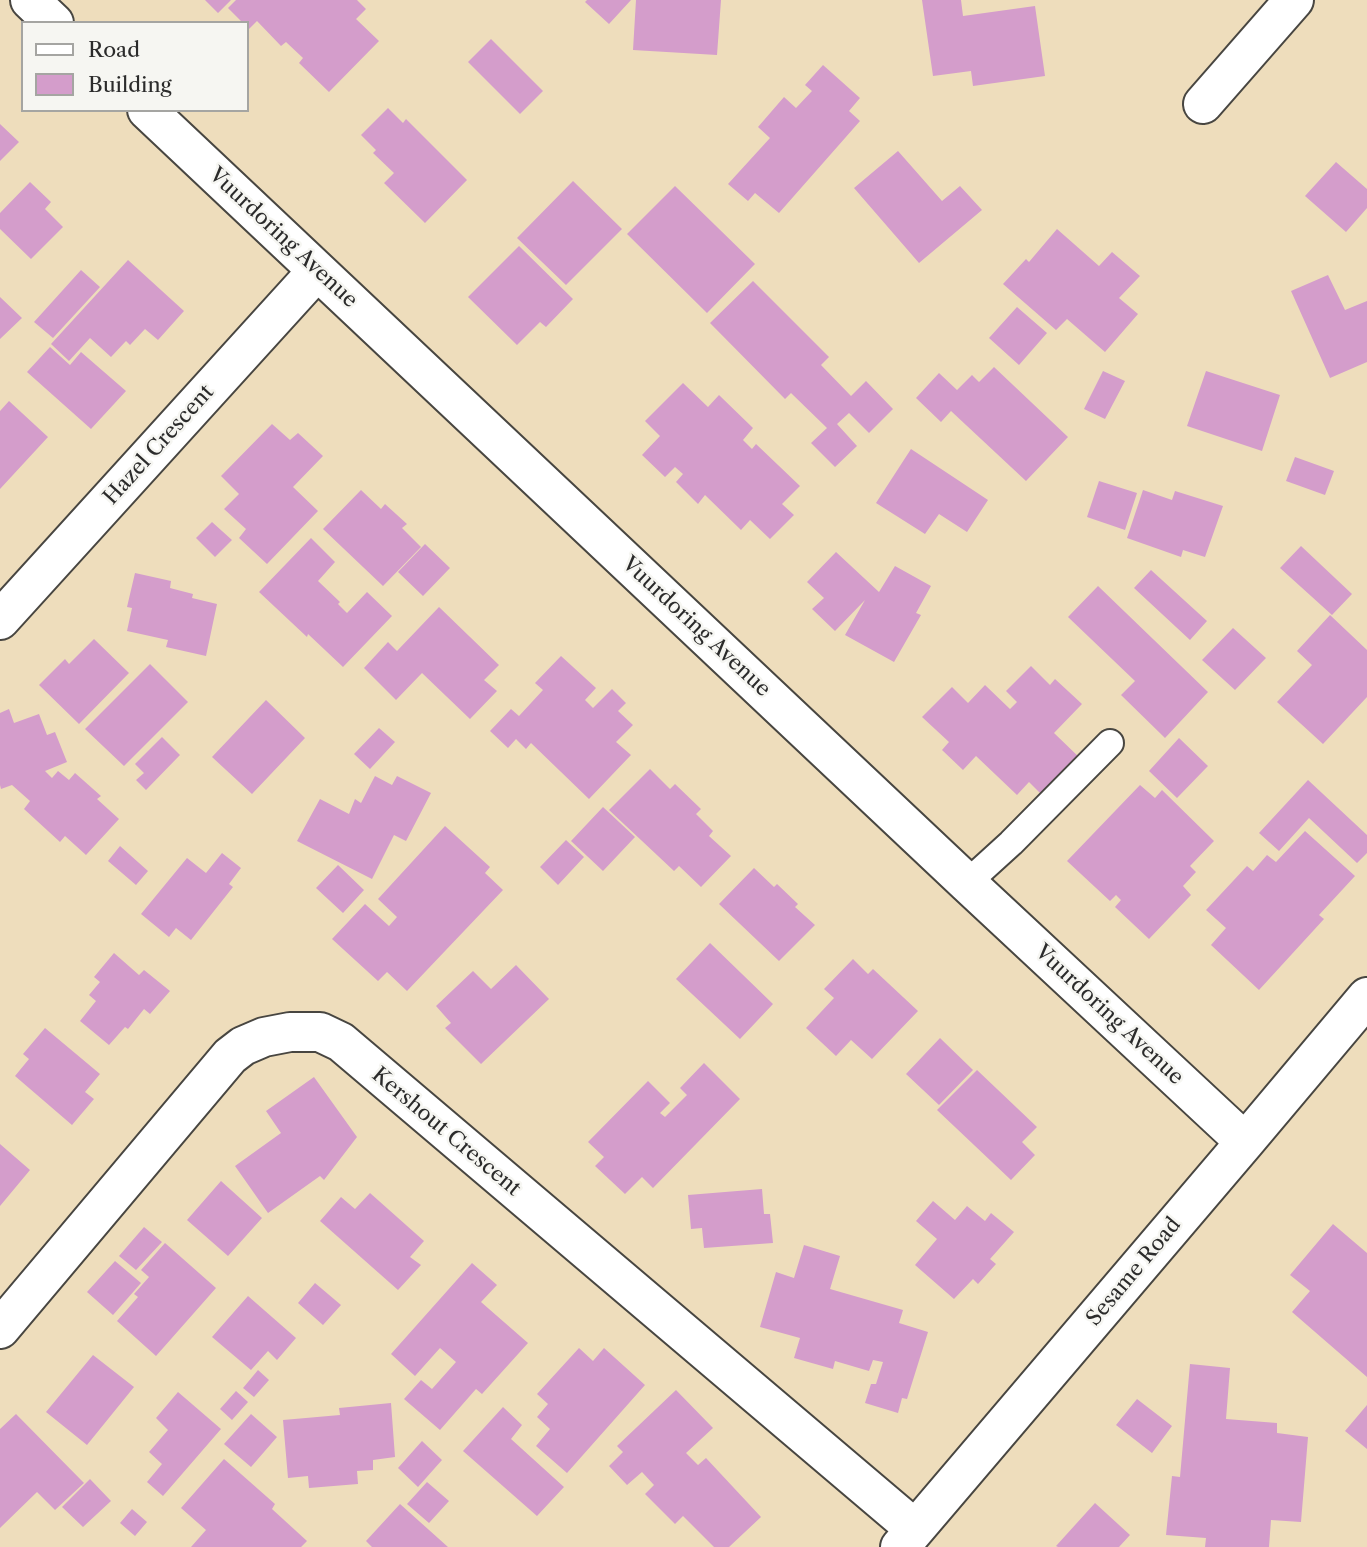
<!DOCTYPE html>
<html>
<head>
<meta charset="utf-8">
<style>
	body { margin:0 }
	#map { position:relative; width:1367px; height:1547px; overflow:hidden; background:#eeddbc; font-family:"Libre Caslon Text",serif }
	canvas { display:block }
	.legend { position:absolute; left:21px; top:21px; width:228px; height:91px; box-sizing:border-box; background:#f6f6f2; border:2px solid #a5a5a2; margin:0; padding:9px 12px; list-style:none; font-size:21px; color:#2b2b2b }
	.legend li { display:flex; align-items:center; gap:14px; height:35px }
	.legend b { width:35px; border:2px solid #a5a5a2 }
</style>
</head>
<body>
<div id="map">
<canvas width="1367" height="1547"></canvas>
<ul class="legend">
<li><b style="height:9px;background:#fff"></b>Road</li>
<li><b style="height:19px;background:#d49dcb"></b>Building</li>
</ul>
</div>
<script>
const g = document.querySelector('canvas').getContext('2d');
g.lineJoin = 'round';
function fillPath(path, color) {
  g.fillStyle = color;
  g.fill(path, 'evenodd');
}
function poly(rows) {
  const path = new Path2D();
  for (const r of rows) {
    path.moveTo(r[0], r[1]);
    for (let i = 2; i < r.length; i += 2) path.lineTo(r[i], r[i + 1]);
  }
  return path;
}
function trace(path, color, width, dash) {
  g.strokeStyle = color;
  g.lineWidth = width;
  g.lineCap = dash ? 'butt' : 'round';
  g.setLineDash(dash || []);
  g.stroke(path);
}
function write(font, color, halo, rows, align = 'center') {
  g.font = font + ' "Libre Caslon Text",serif';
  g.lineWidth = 5;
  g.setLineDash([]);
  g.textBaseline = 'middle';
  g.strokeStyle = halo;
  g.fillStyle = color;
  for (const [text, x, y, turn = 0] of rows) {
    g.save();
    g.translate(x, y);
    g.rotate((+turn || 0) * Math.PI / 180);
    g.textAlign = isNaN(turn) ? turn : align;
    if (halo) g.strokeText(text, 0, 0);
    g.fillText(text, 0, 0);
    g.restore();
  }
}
fillPath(poly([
	[205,0,231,0,218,13],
	[236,0,357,0,366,9,356,19,379,41,329,92,299,63,303,58,286,42,281,46,257,21,249,29,247,26,247,23,243,23,228,8],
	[587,0,631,0,609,24,585,2],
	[636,0,721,0,717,55,633,50],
	[922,0,961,0,963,16,1035,6,1045,76,973,86,971,71,933,76],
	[491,39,543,91,520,114,468,62],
	[823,65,860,98,849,111,860,121,779,213,755,193,748,201,728,184,770,138,758,127,784,97,796,108,812,91,805,85],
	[388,108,403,123,406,119,467,180,425,223,384,183,394,173,373,153,376,150,361,135],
	[0,124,19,142,0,161],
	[898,151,942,201,960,186,982,210,919,263,854,188],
	[1336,162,1367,189,1367,208,1346,232,1305,196],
	[573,181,622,229,566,285,517,238],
	[30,182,51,202,45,209,63,227,31,259,0,229,0,213],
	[675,186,755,264,707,313,627,234],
	[1057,229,1099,266,1112,252,1140,276,1119,298,1138,314,1105,352,1067,319,1056,330,1003,284,1026,259,1029,262],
	[519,246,573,299,546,327,540,322,517,345,468,297],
	[128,260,184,311,158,340,145,329,130,345,126,341,111,357,90,338,69,361,51,344],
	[81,270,100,287,53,338,34,322],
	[1328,275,1345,310,1367,301,1367,362,1330,378,1291,291],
	[753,281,829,357,821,365,851,396,866,381,893,409,869,433,849,413,837,424,857,446,835,467,811,443,827,428,791,393,785,399,710,323],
	[0,297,22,318,0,339],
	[1017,307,1047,333,1019,365,989,338],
	[50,347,70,365,81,352,126,391,91,429,27,372],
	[994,367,1068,437,1026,481,951,411,941,422,916,398,939,373,957,390,972,375,979,382],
	[1103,371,1125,381,1105,419,1084,409],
	[1206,371,1280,395,1262,451,1187,426],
	[683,383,708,407,719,395,753,428,743,440,752,449,756,444,800,486,782,504,794,515,770,539,750,520,741,530,705,495,698,504,676,482,683,474,675,467,665,477,642,455,660,436,645,421],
	[9,401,48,437,0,489,0,411],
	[272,424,290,440,298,433,323,456,293,487,318,511,267,564,239,538,246,529,224,509,239,494,221,476],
	[911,449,988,500,967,532,939,514,925,534,876,503],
	[1295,457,1334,471,1325,495,1286,481],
	[1099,481,1137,493,1125,530,1087,517],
	[361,490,381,509,385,504,407,524,402,528,421,547,383,586,323,529],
	[1143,490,1172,500,1175,491,1223,506,1205,557,1183,550,1181,557,1127,538],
	[212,522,232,540,215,557,196,538],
	[311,538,335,562,318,581,340,602,338,604,347,613,367,592,392,616,343,667,308,634,307,637,259,592],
	[425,544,450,568,423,596,398,572],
	[1301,546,1352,594,1332,615,1280,568],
	[836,552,879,592,895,566,931,586,916,613,921,615,894,662,845,635,865,600,835,631,812,609,824,598,807,582],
	[1151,570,1207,621,1190,640,1134,588],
	[135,573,171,581,170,588,193,594,192,598,217,604,206,656,166,647,168,640,127,631,132,608,127,607],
	[1098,586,1208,692,1165,738,1121,695,1135,681,1068,617],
	[439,607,499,665,484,680,497,691,470,719,422,673,396,700,364,668,388,642,397,651],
	[1330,615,1367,650,1367,697,1323,744,1277,702,1312,665,1297,651],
	[1233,628,1266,658,1235,690,1202,660],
	[94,639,129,673,79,724,39,685,65,659,69,664],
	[561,656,596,688,585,700,593,708,612,689,626,703,618,711,633,725,616,742,631,755,589,799,531,743,526,749,516,739,508,748,490,731,511,709,519,716,543,690,535,683],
	[150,664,188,702,124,766,85,729],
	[1031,666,1050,685,1055,679,1082,704,1054,733,1082,760,1045,798,1029,782,1017,795,976,756,963,770,942,750,949,742,922,717,952,687,968,703,985,685,1010,709,1017,702,1006,691],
	[266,700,305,738,252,794,212,757],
	[9,709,14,723,39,714,47,735,55,732,67,762,45,771,52,778,58,771,69,780,75,773,101,796,97,799,119,819,86,855,65,836,60,842,24,809,30,801,12,785,1,789,0,785,0,713],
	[379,728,395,742,370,769,354,754],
	[162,737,180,755,146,790,136,780,144,773,135,764],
	[1179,738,1208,766,1177,798,1149,771],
	[650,769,670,789,675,784,701,809,696,814,713,831,709,836,731,856,701,887,679,866,674,871,609,810],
	[375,776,392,785,397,776,431,793,406,841,394,835,372,879,297,841,320,799,349,814,355,799,361,803],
	[1308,780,1367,835,1367,853,1357,863,1309,818,1279,851,1259,833],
	[1140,785,1155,798,1162,790,1214,841,1190,866,1196,872,1183,886,1191,895,1149,939,1115,907,1121,900,1116,895,1110,901,1067,861],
	[603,807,635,837,603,871,571,841],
	[445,826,490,867,485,873,503,890,407,991,387,972,378,981,332,939,365,904,389,926,397,917,378,899],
	[1305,831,1355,876,1319,915,1324,919,1259,990,1211,945,1226,928,1206,910,1247,866,1253,871,1267,855,1276,862],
	[566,840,584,857,558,885,540,867],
	[120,846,148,871,136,885,108,861],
	[222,853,241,868,229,884,233,887,191,940,176,928,169,937,141,914,187,858,206,873],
	[338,865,364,890,343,913,316,888],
	[754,868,774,887,777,884,798,904,795,907,815,925,779,961,719,904],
	[710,943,773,1004,740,1039,676,979],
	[114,953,139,975,144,970,170,991,150,1014,144,1009,128,1029,125,1027,109,1045,80,1021,96,1001,89,995,100,982,94,977],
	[853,959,868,974,873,969,918,1011,872,1059,851,1040,836,1056,806,1028,834,998,824,989],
	[516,965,549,999,481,1064,445,1028,451,1023,436,1006,473,971,491,989],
	[45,1028,100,1074,85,1092,94,1099,72,1125,15,1076,29,1059,23,1054],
	[940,1038,973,1070,939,1105,906,1074],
	[704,1063,740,1099,653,1188,642,1177,625,1194,595,1166,604,1157,588,1142,648,1081,670,1103,660,1113,665,1117,687,1095,680,1088],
	[977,1070,1037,1127,1022,1142,1035,1155,1011,1180,937,1110],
	[314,1077,357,1137,324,1180,320,1176,268,1213,235,1166,281,1133,266,1111],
	[0,1144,30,1170,0,1206],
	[221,1181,262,1218,228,1256,187,1220],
	[762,1189,764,1214,770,1214,773,1243,704,1248,702,1228,691,1229,688,1195],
	[370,1193,424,1241,410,1257,421,1265,398,1290,320,1221,341,1197,355,1209],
	[933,1201,955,1220,967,1206,985,1221,991,1213,1014,1232,990,1259,996,1264,978,1284,973,1279,954,1299,915,1265,937,1239,916,1221],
	[1333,1224,1367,1253,1367,1377,1292,1312,1310,1291,1290,1275],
	[144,1227,162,1242,136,1270,119,1256],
	[165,1243,216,1288,156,1356,117,1321,138,1297,134,1294,149,1277,141,1270],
	[804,1245,840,1256,830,1289,903,1310,899,1323,928,1332,907,1399,902,1398,898,1413,865,1403,871,1384,876,1384,883,1362,873,1360,869,1371,835,1361,833,1369,794,1358,800,1338,760,1327,776,1272,794,1278],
	[115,1261,141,1283,113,1315,87,1292],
	[472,1263,497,1285,481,1302,528,1343,482,1394,476,1389,440,1430,404,1399,421,1380,432,1389,456,1362,440,1348,415,1376,391,1354],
	[315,1283,341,1305,323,1325,298,1303],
	[248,1296,296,1338,277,1360,268,1351,251,1370,212,1337],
	[579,1348,593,1361,604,1348,645,1385,567,1473,536,1446,550,1429,537,1417,548,1404,537,1394],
	[93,1355,134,1387,87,1445,46,1412],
	[1190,1364,1230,1368,1226,1419,1277,1423,1277,1433,1308,1437,1301,1522,1271,1520,1269,1547,1205,1547,1206,1538,1166,1535,1172,1476,1180,1477],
	[258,1370,269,1380,254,1397,243,1388],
	[676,1390,713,1428,686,1453,698,1465,706,1458,761,1517,729,1547,714,1547,683,1516,675,1524,645,1494,654,1485,642,1472,627,1485,609,1466,623,1452,617,1446],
	[236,1391,248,1402,232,1420,220,1409],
	[178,1392,221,1429,163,1496,147,1482,162,1464,149,1452,168,1430,156,1418],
	[1137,1399,1172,1426,1152,1453,1116,1425],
	[391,1403,395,1457,373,1460,373,1470,357,1471,358,1484,309,1488,308,1476,288,1478,283,1420,340,1415,339,1408],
	[1367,1405,1367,1449,1345,1431],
	[503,1407,522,1425,511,1439,564,1487,537,1516,463,1451],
	[16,1414,84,1483,55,1510,37,1492,0,1528,0,1429],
	[251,1414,277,1437,251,1467,224,1444],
	[422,1441,442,1460,418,1487,398,1468],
	[224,1459,275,1504,272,1509,307,1541,301,1547,191,1547,206,1530,181,1508],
	[90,1479,111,1501,83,1527,62,1507],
	[427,1482,449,1501,429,1523,407,1504],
	[1095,1503,1130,1535,1119,1547,1058,1547,1056,1546],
	[400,1504,448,1547,372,1547,366,1541],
	[132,1509,147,1522,135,1536,120,1523]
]), '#d49dcb');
const service = poly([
	[967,883,1011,843,1110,743]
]);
const minor = poly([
	[30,0,54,23],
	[1203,104,1294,0],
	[147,110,967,883,1245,1142],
	[0,620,317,271],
	[0,1329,230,1056,243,1046,264,1037,290,1032,320,1032,341,1042,915,1529],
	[900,1547,1245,1142,1367,997]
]);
trace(service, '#484641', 30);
trace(minor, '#484641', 42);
trace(service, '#fff', 26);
trace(minor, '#fff', 38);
write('21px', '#2b2b2b', '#f6f6f2', [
	["Vuurdoring Avenue",283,238,43],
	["Hazel Crescent",159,445,-48],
	["Vuurdoring Avenue",696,627,43],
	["Vuurdoring Avenue",1109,1015,43],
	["Kershout Crescent",446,1132,40],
	["Sesame Road",1134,1272,-50]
]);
</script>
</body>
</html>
